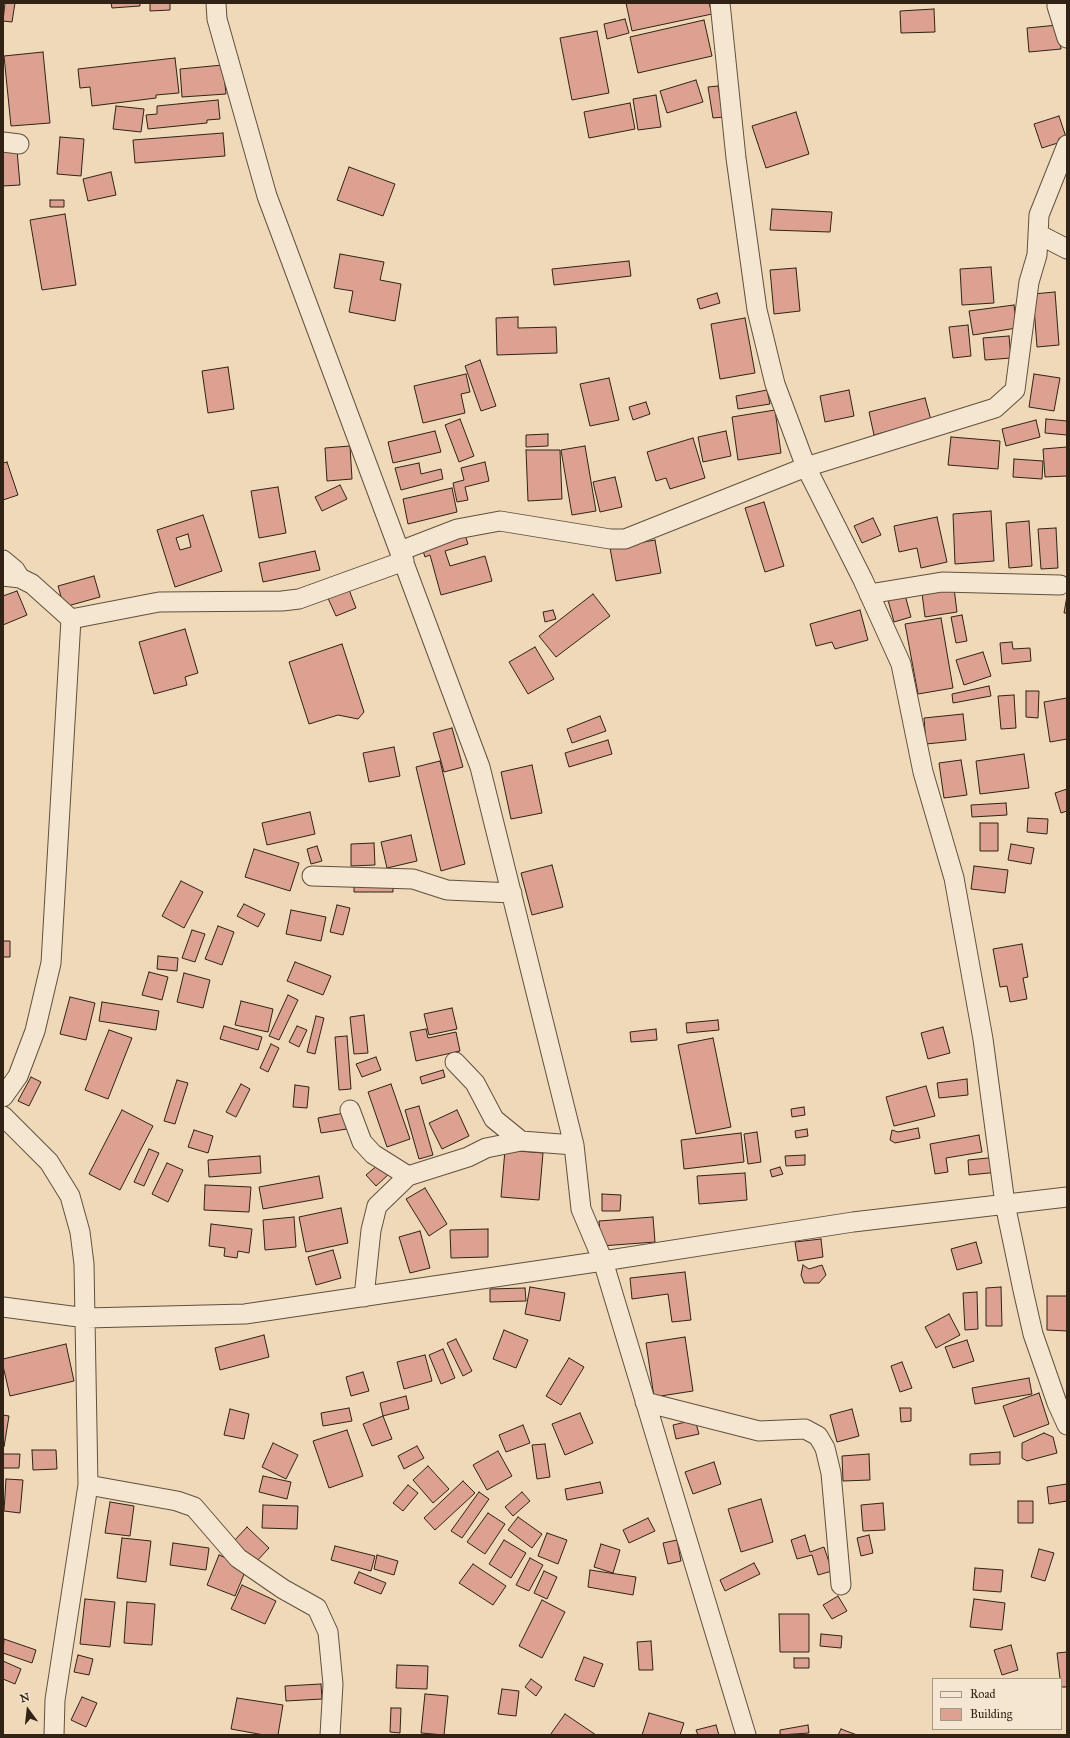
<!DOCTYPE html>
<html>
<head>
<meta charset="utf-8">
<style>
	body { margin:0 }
	#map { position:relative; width:1070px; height:1738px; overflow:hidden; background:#efd9b8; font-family:"IM FELL Great Primer",serif }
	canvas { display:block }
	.frame { position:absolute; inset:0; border:4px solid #302315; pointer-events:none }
	.legend { position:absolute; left:932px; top:1678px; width:130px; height:52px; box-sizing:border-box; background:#f5e6d1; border:1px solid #a69886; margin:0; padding:5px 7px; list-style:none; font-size:12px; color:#302315 }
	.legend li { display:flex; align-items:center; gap:8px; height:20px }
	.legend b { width:20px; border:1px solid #a69886 }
	.north { position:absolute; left:8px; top:1690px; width:40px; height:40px; -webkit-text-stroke:3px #f5e6d1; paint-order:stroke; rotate:345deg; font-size:11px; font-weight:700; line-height:16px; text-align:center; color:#302315 }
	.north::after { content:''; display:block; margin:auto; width:14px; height:18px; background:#302315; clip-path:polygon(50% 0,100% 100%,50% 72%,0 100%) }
</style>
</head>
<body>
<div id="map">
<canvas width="1070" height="1738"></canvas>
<div class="frame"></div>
<ul class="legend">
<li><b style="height:5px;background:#f5e6d1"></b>Road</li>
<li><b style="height:11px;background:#dca190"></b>Building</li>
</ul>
<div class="north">N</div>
</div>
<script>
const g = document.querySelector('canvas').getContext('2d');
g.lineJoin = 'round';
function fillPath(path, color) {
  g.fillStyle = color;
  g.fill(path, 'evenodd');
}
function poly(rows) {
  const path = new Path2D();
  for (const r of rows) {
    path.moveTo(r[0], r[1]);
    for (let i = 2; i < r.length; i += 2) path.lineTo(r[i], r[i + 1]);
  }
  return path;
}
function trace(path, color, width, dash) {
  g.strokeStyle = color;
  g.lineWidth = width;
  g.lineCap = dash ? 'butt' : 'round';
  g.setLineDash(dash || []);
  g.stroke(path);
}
const building = poly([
	[5,3,15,3,12,22,3,21,5,3],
	[111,3,140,3,140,6,112,8,111,3],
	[150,3,170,3,170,10,150,11,150,3],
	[626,3,709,3,712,14,632,31,626,3],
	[934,9,935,32,901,33,900,11,934,9],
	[625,19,629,33,607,39,604,24,625,19],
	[704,20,712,56,638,73,630,37,704,20],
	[1058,25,1061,49,1029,52,1027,28,1058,25],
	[597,31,609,93,572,100,560,38,597,31],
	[43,52,50,123,11,126,4,56,43,52],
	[175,58,179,93,156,95,156,98,92,106,90,87,80,88,78,69,175,58],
	[223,65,226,94,182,97,180,69,223,65],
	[696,80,703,102,667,113,660,91,696,80],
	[718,86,724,117,713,118,708,87,718,86],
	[656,95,661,127,638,130,633,99,656,95],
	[218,100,220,119,207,120,207,123,148,129,146,115,157,114,157,106,218,100],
	[630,103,635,129,589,138,584,112,630,103],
	[116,106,144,109,141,132,113,129,116,106],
	[796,112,809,154,766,168,752,126,796,112],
	[1059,116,1067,140,1042,148,1034,124,1059,116],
	[223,133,225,156,135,163,133,140,223,133],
	[60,137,84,139,81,176,57,174,60,137],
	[17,150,20,185,3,186,3,151,17,150],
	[349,167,395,184,383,216,337,200,349,167],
	[111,172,116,195,88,201,83,179,111,172],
	[50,200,64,200,64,207,50,207,50,200],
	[772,209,832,212,830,232,770,230,772,209],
	[65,214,76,285,42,290,30,220,65,214],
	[340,254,384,262,380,280,401,284,395,321,349,312,353,291,334,288,340,254],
	[629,261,631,276,554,285,552,269,629,261],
	[991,267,994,303,962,305,960,269,991,267],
	[796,268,800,311,774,314,770,270,796,268],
	[1055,292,1059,345,1037,347,1033,294,1055,292],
	[717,293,720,303,700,309,697,299,717,293],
	[1014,305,1017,328,973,335,969,311,1014,305],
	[518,317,518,328,556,327,557,353,497,355,496,318,518,317],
	[745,318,755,373,720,379,711,324,745,318],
	[968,325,971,356,953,358,949,327,968,325],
	[1009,336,1011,358,985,360,983,338,1009,336],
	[480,360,496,406,481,411,465,366,480,360],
	[228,367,234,409,208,413,202,371,228,367],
	[466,374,470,392,461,394,465,413,423,423,414,386,466,374],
	[1034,374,1060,378,1054,411,1029,407,1034,374],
	[609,378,619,420,590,426,580,384,609,378],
	[767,390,770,404,738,409,736,396,767,390],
	[849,390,854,416,825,422,820,396,849,390],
	[925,398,931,420,874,435,869,412,925,398],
	[646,402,650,414,633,420,629,407,646,402],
	[775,410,781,453,738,460,732,417,775,410],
	[460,419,474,456,459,462,445,425,460,419],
	[1046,419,1067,421,1067,435,1045,433,1046,419],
	[1036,420,1040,437,1006,446,1002,429,1036,420],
	[435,431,441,452,393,463,388,442,435,431],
	[726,431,731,456,703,462,698,437,726,431],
	[548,434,548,446,526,447,526,435,548,434],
	[951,437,1000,441,998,469,948,465,951,437],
	[693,438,705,478,670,489,666,478,656,481,647,452,693,438],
	[350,446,352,479,327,481,325,448,350,446],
	[585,446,596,511,572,515,561,450,585,446],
	[1067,447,1067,476,1045,477,1043,449,1067,447],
	[526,450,560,450,562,499,528,501,526,450],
	[1014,459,1043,461,1042,479,1013,477,1014,459],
	[7,462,18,495,3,500,3,463,7,462],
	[485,462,489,481,465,487,468,500,457,502,453,483,464,480,461,468,485,462],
	[419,463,421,474,441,469,443,479,401,490,395,468,419,463],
	[615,477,622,507,600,512,593,482,615,477],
	[340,485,347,499,322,511,315,497,340,485],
	[278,487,286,533,259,538,251,491,278,487],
	[452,488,457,512,408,524,403,499,452,488],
	[764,502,784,566,765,572,745,508,764,502],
	[991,511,994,561,955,564,953,514,991,511],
	[203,515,222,571,175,587,157,530,203,515],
	[188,534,191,547,180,550,176,538,188,534],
	[937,517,947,562,921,568,917,548,899,552,894,526,937,517],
	[873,518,881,535,862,543,854,526,873,518],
	[1029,521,1032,566,1009,568,1006,523,1029,521],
	[1056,528,1058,568,1041,569,1038,529,1056,528],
	[464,532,468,544,445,551,450,566,485,556,492,581,441,595,430,555,425,557,421,545,464,532],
	[655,540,661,573,616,581,610,548,655,540],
	[315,551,320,570,263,582,259,563,315,551],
	[94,576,100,597,64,607,58,586,94,576],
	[348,587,356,608,336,616,327,596,348,587],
	[954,588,957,612,925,617,922,593,954,588],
	[17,591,27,615,3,625,3,596,17,591],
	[593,594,610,616,556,657,539,636,593,594],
	[905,595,911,617,894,622,888,600,905,595],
	[1067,596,1067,613,1064,613,1067,596],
	[553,610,556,619,545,622,543,612,553,610],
	[860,610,868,640,835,649,832,642,816,646,810,624,860,610],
	[962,615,967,641,956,643,951,617,962,615],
	[941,618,953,688,918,694,905,624,941,618],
	[185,629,198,673,185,677,187,685,154,694,139,642,185,629],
	[1012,642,1013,649,1030,648,1031,661,1002,664,1000,643,1012,642],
	[342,644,364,712,358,719,338,715,309,724,289,662,342,644],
	[535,647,554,679,528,694,509,662,535,647],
	[983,652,991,676,964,685,956,660,983,652],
	[989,686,991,696,953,703,952,694,989,686],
	[1026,691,1039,691,1038,718,1026,717,1026,691],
	[1014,695,1016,728,1001,729,998,696,1014,695],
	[1067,698,1067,739,1050,742,1044,702,1067,698],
	[963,714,966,740,926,744,924,718,963,714],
	[600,716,606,731,572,743,567,729,600,716],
	[452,728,463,767,444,772,433,733,452,728],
	[608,740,612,754,569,767,565,753,608,740],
	[394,747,400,776,369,782,363,753,394,747],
	[1024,754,1029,788,980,794,976,761,1024,754],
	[961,760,967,795,944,798,939,763,961,760],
	[440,761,465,864,441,871,416,767,440,761],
	[532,765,542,813,511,819,501,772,532,765],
	[1067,789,1067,811,1061,813,1055,793,1067,789],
	[1006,803,1007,815,972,817,971,805,1006,803],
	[310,812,315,834,267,845,262,823,310,812],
	[1028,818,1048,819,1047,834,1027,832,1028,818],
	[980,823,998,823,998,851,980,851,980,823],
	[411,835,417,861,387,868,381,842,411,835],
	[374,843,375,865,351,866,351,844,374,843],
	[1011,844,1034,848,1031,864,1008,860,1011,844],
	[317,846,322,861,311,864,307,849,317,846],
	[254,849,299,863,290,891,245,877,254,849],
	[552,865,563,907,532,915,521,873,552,865],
	[974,866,1008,870,1005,893,971,889,974,866],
	[181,881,203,892,184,928,162,916,181,881],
	[354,884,393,885,393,892,354,892,354,884],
	[244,904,265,914,258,927,237,916,244,904],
	[337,905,350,908,343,935,330,932,337,905],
	[291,910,326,917,321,941,286,934,291,910],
	[218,926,234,932,222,965,205,959,218,926],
	[192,930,205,934,195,962,182,958,192,930],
	[3,941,10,941,10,957,3,957,3,941],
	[1022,944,1028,977,1023,978,1027,999,1010,1002,1007,986,1000,987,993,949,1022,944],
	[158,956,178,958,177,971,157,969,158,956],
	[295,962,331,976,323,995,287,981,295,962],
	[149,972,168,977,162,1000,142,995,149,972],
	[184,973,210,980,203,1008,177,1002,184,973],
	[288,995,298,1000,279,1040,269,1036,288,995],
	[70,997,95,1003,86,1040,60,1034,70,997],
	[241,1001,273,1009,268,1032,235,1025,241,1001],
	[102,1002,159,1011,156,1030,99,1021,102,1002],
	[452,1008,457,1029,429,1035,424,1014,452,1008],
	[364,1015,368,1053,354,1054,350,1017,364,1015],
	[316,1016,324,1018,315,1054,307,1052,316,1016],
	[718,1020,719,1030,687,1033,686,1023,718,1020],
	[224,1026,262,1037,258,1050,220,1039,224,1026],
	[297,1026,307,1030,299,1047,289,1042,297,1026],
	[943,1027,950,1053,928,1059,921,1033,943,1027],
	[426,1029,428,1038,456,1032,460,1051,416,1061,410,1032,426,1029],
	[656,1029,657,1040,631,1042,630,1032,656,1029],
	[109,1030,132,1038,108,1099,85,1090,109,1030],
	[347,1036,351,1089,339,1090,335,1037,347,1036],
	[713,1038,731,1127,696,1134,678,1045,713,1038],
	[271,1044,279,1048,268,1072,260,1068,271,1044],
	[376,1057,381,1070,362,1077,356,1064,376,1057],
	[443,1070,445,1077,422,1084,420,1077,443,1070],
	[31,1077,41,1082,29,1106,18,1101,31,1077],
	[967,1079,968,1095,939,1098,937,1083,967,1079],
	[177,1080,188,1083,175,1124,164,1121,177,1080],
	[241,1084,250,1089,236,1117,226,1112,241,1084],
	[391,1084,410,1139,387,1147,368,1092,391,1084],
	[295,1085,309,1087,307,1108,293,1107,295,1085],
	[926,1086,935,1116,894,1126,886,1097,926,1086],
	[419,1106,433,1155,419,1159,405,1110,419,1106],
	[804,1107,805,1115,792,1117,791,1109,804,1107],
	[122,1110,153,1126,120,1190,89,1174,122,1110],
	[457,1110,469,1136,442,1149,429,1123,457,1110],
	[344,1113,347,1129,321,1133,318,1118,344,1113],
	[918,1128,920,1138,895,1143,890,1140,892,1130,898,1132,918,1128],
	[807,1129,808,1136,796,1138,795,1131,807,1129],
	[194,1130,213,1136,208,1153,188,1147,194,1130],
	[757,1132,761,1162,748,1164,744,1134,757,1132],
	[741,1133,744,1162,684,1169,681,1140,741,1133],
	[979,1135,982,1152,946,1158,948,1172,935,1174,930,1144,979,1135],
	[149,1149,159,1153,144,1186,134,1182,149,1149],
	[505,1150,543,1153,539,1200,501,1197,505,1150],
	[805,1155,805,1165,786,1166,785,1156,805,1155],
	[260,1156,261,1173,209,1177,208,1160,260,1156],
	[998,1157,999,1172,969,1175,968,1160,998,1157],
	[167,1163,183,1170,168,1202,152,1194,167,1163],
	[379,1164,389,1174,376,1186,366,1175,379,1164],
	[780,1167,783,1174,772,1177,770,1170,780,1167],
	[745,1173,747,1200,699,1204,697,1176,745,1173],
	[319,1176,323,1198,263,1209,259,1187,319,1176],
	[205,1185,251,1187,249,1212,204,1210,205,1185],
	[425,1188,447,1224,429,1236,406,1199,425,1188],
	[602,1194,621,1195,620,1211,602,1211,602,1194],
	[341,1208,348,1243,306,1252,299,1217,341,1208],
	[294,1217,296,1247,265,1250,263,1220,294,1217],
	[653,1217,655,1242,601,1246,599,1221,653,1217],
	[211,1224,252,1229,249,1253,238,1251,237,1258,224,1256,225,1248,209,1246,211,1224],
	[488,1229,488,1257,451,1258,450,1230,488,1229],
	[420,1231,430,1268,410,1273,399,1237,420,1231],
	[821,1239,823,1257,798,1261,795,1242,821,1239],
	[976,1242,982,1263,957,1270,951,1249,976,1242],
	[333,1250,341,1278,316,1285,308,1257,333,1250],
	[803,1265,809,1269,822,1265,826,1275,819,1283,804,1283,801,1275,803,1265],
	[685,1272,691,1320,672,1322,668,1294,632,1299,630,1278,685,1272],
	[530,1287,565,1293,560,1321,525,1314,530,1287],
	[1001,1287,1002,1326,986,1326,986,1288,1001,1287],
	[525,1288,526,1301,490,1302,490,1289,525,1288],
	[977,1292,978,1329,965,1330,963,1293,977,1292],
	[1047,1296,1067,1296,1067,1331,1047,1330,1047,1296],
	[949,1314,960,1335,936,1348,925,1327,949,1314],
	[504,1330,528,1340,516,1368,493,1359,504,1330],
	[264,1335,269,1357,220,1370,215,1348,264,1335],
	[685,1337,693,1391,654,1397,646,1343,685,1337],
	[456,1339,472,1371,463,1376,447,1343,456,1339],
	[967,1340,974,1361,953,1368,945,1347,967,1340],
	[66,1344,74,1381,10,1396,3,1366,3,1359,66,1344],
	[443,1349,455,1378,441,1384,429,1355,443,1349],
	[425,1355,432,1381,404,1389,397,1362,425,1355],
	[569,1358,584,1367,561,1405,546,1396,569,1358],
	[902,1362,912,1388,900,1392,891,1366,902,1362],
	[363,1372,369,1391,351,1396,346,1377,363,1372],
	[1029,1378,1032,1394,975,1404,972,1388,1029,1378],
	[1039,1393,1049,1424,1014,1437,1003,1406,1039,1393],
	[406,1396,409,1409,383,1416,380,1403,406,1396],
	[349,1408,352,1421,323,1426,321,1413,349,1408],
	[900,1408,911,1408,911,1421,901,1422,900,1408],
	[230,1409,249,1414,244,1439,224,1435,230,1409],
	[852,1409,859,1436,837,1442,830,1415,852,1409],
	[580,1413,593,1443,565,1455,552,1424,580,1413],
	[3,1415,9,1416,4,1447,3,1447,3,1415],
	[383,1416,392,1439,372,1446,363,1424,383,1416],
	[695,1420,699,1434,676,1439,673,1425,695,1420],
	[523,1425,530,1443,506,1452,499,1435,523,1425],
	[347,1430,363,1476,329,1488,313,1441,347,1430],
	[1044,1433,1053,1437,1057,1453,1027,1461,1022,1458,1022,1443,1044,1433],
	[273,1443,298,1455,286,1479,262,1467,273,1443],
	[545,1444,550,1477,537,1479,532,1445,545,1444],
	[417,1446,424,1458,404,1469,398,1456,417,1446],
	[32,1450,56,1450,57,1469,33,1470,32,1450],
	[498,1451,512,1476,487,1490,473,1465,498,1451],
	[1000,1452,1000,1464,970,1465,970,1454,1000,1452],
	[3,1454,20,1454,19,1468,3,1468,3,1454],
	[869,1454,870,1480,843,1481,842,1456,869,1454],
	[714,1462,721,1484,693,1494,685,1472,714,1462],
	[428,1466,449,1489,433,1503,413,1480,428,1466],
	[263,1476,291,1482,287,1499,259,1492,263,1476],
	[6,1479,23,1480,20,1513,4,1511,6,1479],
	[463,1481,475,1493,435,1530,424,1518,463,1481],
	[600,1482,603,1493,567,1500,565,1489,600,1482],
	[1067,1484,1067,1501,1049,1504,1047,1487,1067,1484],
	[408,1485,418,1493,403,1511,393,1503,408,1485],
	[479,1492,489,1499,462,1538,451,1531,479,1492],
	[522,1492,530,1501,513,1516,505,1507,522,1492],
	[761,1499,773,1542,741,1552,728,1509,761,1499],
	[1018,1501,1033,1501,1033,1523,1018,1523,1018,1501],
	[110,1502,134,1506,130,1536,105,1533,110,1502],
	[883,1503,885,1530,863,1531,861,1505,883,1503],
	[263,1505,298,1506,297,1529,262,1528,263,1505],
	[488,1513,505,1524,485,1554,467,1542,488,1513],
	[518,1517,542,1534,532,1548,508,1530,518,1517],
	[648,1518,655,1531,629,1543,623,1530,648,1518],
	[247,1527,269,1548,255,1563,233,1542,247,1527],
	[547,1533,567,1540,558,1564,538,1556,547,1533],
	[805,1535,810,1552,824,1547,832,1571,818,1575,812,1555,797,1559,791,1540,805,1535],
	[869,1535,873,1553,861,1556,857,1538,869,1535],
	[122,1538,151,1541,146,1582,117,1578,122,1538],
	[504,1540,526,1553,511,1578,489,1564,504,1540],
	[677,1540,681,1561,668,1564,663,1543,677,1540],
	[173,1543,209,1548,206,1570,170,1565,173,1543],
	[601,1544,620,1550,613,1573,594,1567,601,1544],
	[335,1546,375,1556,371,1571,331,1560,335,1546],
	[1039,1549,1054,1553,1045,1581,1031,1577,1039,1549],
	[219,1555,247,1567,235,1596,207,1585,219,1555],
	[377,1555,398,1561,394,1575,374,1569,377,1555],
	[530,1558,543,1565,529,1591,516,1585,530,1558],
	[754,1563,760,1574,725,1591,720,1580,754,1563],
	[473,1564,506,1586,493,1605,459,1583,473,1564],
	[975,1568,1003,1570,1001,1592,973,1590,975,1568],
	[590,1570,636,1577,633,1595,588,1587,590,1570],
	[544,1571,557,1577,547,1599,534,1593,544,1571],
	[359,1572,386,1583,381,1594,354,1583,359,1572],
	[242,1585,276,1601,265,1624,231,1609,242,1585],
	[838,1596,847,1611,832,1619,823,1605,838,1596],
	[85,1599,115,1602,110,1647,80,1644,85,1599],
	[974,1599,1005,1603,1002,1630,970,1627,974,1599],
	[542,1600,565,1612,542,1658,519,1646,542,1600],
	[127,1602,155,1604,152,1645,124,1643,127,1602],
	[779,1614,809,1614,809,1652,780,1652,779,1614],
	[821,1634,842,1636,841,1648,820,1646,821,1634],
	[4,1639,36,1650,32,1663,3,1653,4,1639],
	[651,1641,653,1670,639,1670,637,1642,651,1641],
	[1011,1645,1018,1670,1002,1675,994,1650,1011,1645],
	[1067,1652,1067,1687,1061,1687,1057,1653,1067,1652],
	[78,1655,93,1659,89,1675,74,1672,78,1655],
	[584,1657,603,1664,594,1687,575,1680,584,1657],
	[794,1658,809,1658,809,1668,794,1668,794,1658],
	[3,1661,21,1669,15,1684,3,1679,3,1661],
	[397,1665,428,1666,427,1689,396,1688,397,1665],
	[531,1679,542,1687,536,1696,525,1687,531,1679],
	[321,1684,322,1699,286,1701,285,1686,321,1684],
	[502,1689,519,1691,516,1716,498,1714,502,1689],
	[425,1694,448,1696,444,1735,421,1733,425,1694],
	[82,1697,97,1703,86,1727,71,1720,82,1697],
	[237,1698,283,1705,278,1735,264,1735,231,1729,237,1698],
	[391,1708,401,1708,400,1733,390,1732,391,1708],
	[649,1713,684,1723,680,1735,642,1735,649,1713],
	[565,1714,596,1735,550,1735,565,1714],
	[716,1725,719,1735,698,1735,696,1730,716,1725],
	[808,1725,809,1733,780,1735,780,1730,808,1725],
	[841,1729,857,1735,838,1735,841,1729]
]);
fillPath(building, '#dca190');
trace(building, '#302315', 1);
const street = poly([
	[216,3,217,19,267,196,480,767,574,1145,581,1209,603,1261,746,1735],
	[720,3,736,158,757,310,775,384,806,467,863,580,901,664,923,772,954,878,983,1039,1005,1204,1023,1290,1033,1334,1057,1403,1067,1425],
	[1057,6,1067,38],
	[3,142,19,144],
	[1038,234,1067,249],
	[400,551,457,529,500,521,610,539,625,539,806,467,995,408,1015,390,1029,282,1037,255,1039,215,1067,145],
	[3,560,15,570,20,578],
	[3,576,20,578,32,584,71,619,159,602,282,601,299,599,404,561],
	[869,594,942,582,1060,585],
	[312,876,413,879,447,890,512,893],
	[455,1062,475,1083,494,1119,521,1141],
	[3,1097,18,1076,35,1031,51,963,71,619],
	[350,1110,362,1142,373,1154,408,1176],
	[3,1116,49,1162,70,1196,80,1232,84,1264,88,1485,55,1700,54,1735],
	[364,1297,371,1230,377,1206,408,1176,468,1157,486,1148,521,1141,574,1145],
	[3,1307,86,1318,245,1314,603,1261,853,1222,1067,1197],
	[645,1402,759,1431,805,1429,818,1436,825,1448,831,1473,841,1585],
	[88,1485,177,1501,194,1507,238,1558,283,1589,317,1608,328,1632,333,1684,330,1735]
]);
trace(street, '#60503e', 21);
trace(street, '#f5e6d1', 19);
</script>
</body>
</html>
